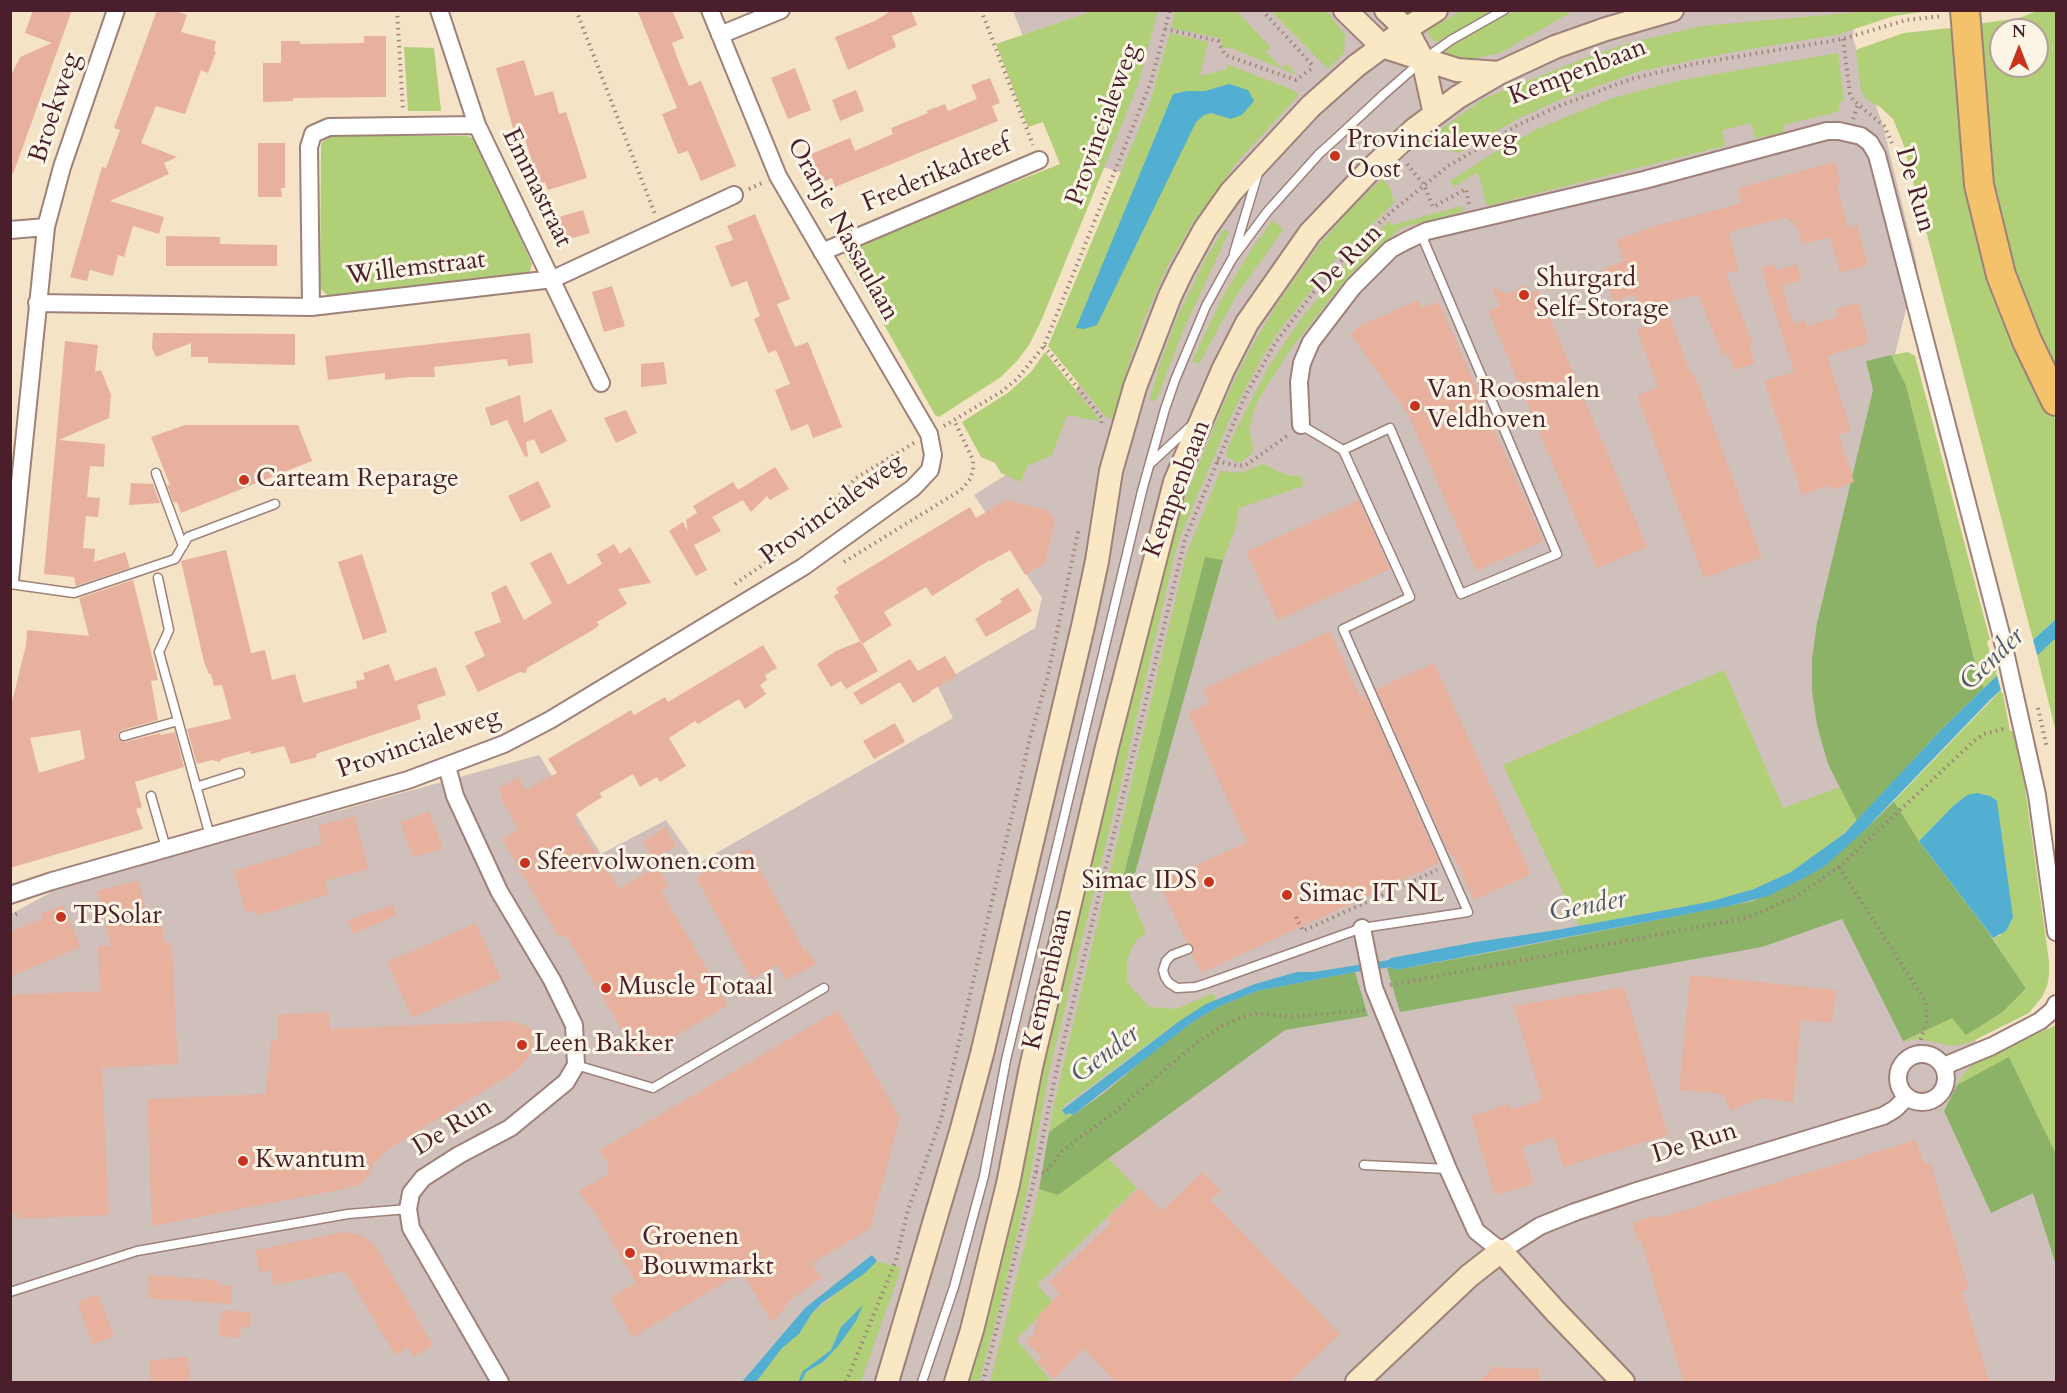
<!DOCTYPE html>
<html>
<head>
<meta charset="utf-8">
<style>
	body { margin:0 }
	#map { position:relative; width:2067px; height:1393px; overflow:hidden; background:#f4e3c7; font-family:Cardo,serif }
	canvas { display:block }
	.frame { position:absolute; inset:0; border:12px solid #4a1f2b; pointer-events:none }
	.north { position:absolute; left:1989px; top:18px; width:60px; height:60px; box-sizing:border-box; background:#fcf5e5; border:2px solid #b59f9b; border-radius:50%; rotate:0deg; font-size:16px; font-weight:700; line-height:24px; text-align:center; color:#4a1f2b }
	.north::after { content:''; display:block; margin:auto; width:21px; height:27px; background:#c8321e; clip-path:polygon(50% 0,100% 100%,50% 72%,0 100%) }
</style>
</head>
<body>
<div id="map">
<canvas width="2067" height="1393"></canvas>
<div class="frame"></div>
<div class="north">N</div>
</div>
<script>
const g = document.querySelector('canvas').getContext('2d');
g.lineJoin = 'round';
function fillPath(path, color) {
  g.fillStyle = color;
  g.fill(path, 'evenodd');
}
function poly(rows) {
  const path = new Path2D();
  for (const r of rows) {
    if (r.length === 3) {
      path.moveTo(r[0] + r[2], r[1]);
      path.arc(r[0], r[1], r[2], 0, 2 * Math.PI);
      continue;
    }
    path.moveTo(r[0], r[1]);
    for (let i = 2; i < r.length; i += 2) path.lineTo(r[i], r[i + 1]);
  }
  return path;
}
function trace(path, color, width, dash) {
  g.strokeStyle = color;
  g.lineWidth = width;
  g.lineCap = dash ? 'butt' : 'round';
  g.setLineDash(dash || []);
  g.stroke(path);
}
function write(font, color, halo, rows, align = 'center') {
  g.font = font + ' Cardo,serif';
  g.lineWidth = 6;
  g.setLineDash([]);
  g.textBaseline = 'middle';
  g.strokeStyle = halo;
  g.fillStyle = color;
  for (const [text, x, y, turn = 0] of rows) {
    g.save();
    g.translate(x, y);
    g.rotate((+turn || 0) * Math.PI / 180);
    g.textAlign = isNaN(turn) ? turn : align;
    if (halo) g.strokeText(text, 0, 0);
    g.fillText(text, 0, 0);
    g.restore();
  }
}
fillPath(poly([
	[1013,11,1855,11,1853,39,1883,126,1917,265,1893,362,1824,725,1984,1058,2056,1155,2056,1382,11,1382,11,914,57,889,539,755,601,854,666,820,697,864,953,718,937,685,1035,628,1042,598,974,495,1046,450,1070,405,1159,183,1071,158]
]), '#cfc0bb');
fillPath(poly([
	[1093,11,1158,11,1138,85,1041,321,1029,345,1017,361,1001,377,939,417,935,415,842,250,1060,164,1043,122,1028,127,996,44],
	[1175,11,1237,11,1270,47,1266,52,1282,68,1287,64,1297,75,1229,47,1223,49,1220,38,1171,28],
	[1271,11,1327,11,1345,35,1344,53,1328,69],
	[1461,11,1491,11,1437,42,1433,41,1428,33,1428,30],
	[1515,11,1573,11,1500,53,1466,60,1449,59,1444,55,1446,49,1475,30],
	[1869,11,1928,11,1894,16,1836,35,1733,52,1640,71,1564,98,1521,117,1459,153,1430,145,1426,140,1483,99,1580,60,1629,43,1702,26],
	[2037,11,2056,11,2056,372,2033,324,2012,272,1990,183,1977,24,2019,18],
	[2001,30,2037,30,2037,66,2001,66],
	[1950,28,1953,34,2031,372,2056,421,2056,619,2033,640,1903,143,1893,119,1880,107,1866,99,1861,92,1856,52,1858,49,1904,33],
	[1170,33,1208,42,1200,76,1227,69,1227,66,1229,65,1295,91,1299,95,1238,161,1193,222,1167,267,1144,320,1124,379,1114,419,1106,417,1048,346,1149,105],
	[404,47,434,48,441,111,408,111],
	[1838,53,1844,101,1839,102,1840,109,1837,112,1783,125,1784,132,1757,138,1755,137,1751,123,1722,130,1725,143,1724,146,1487,206,1478,172,1454,187,1450,181,1490,155,1537,129,1613,98,1682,80],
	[332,136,467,136,475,139,479,144,532,264,529,274,331,298,326,294,321,289,320,281,321,146,322,142],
	[1382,179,1390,187,1394,203,1334,261,1279,331,1261,359,1232,414,1180,537,1174,557,1127,759,1049,1072,1028,1188,1001,1302,979,1382,969,1382,1021,1186,1042,1070,1167,541,1227,396,1249,351,1279,301,1317,248,1347,213],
	[1462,206,1463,211,1401,228,1367,258,1342,284,1289,351,1257,402,1249,429,1253,448,1251,455,1239,463,1228,458,1226,453,1233,436,1268,368,1300,320,1346,264,1389,221,1392,225],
	[1273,220,1283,230,1236,296,1199,364,1192,361,1223,296,1251,250],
	[1224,229,1229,232,1183,331,1156,401,1150,400,1159,367,1176,320,1205,260],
	[1045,352,1099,419,1099,421,1067,415,1052,455,1027,466,1021,482,1001,473,995,463,981,457,962,422,1009,392,1031,372],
	[1908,352,1915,356,1990,640,1987,641,1990,654,1992,654,1998,674,1984,688,1977,670,1906,385,1891,355],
	[1263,464,1287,475,1302,477,1303,486,1239,508,1236,527,1223,560,1205,558,1123,877,1146,933,1136,940,1127,960,1127,982,1149,1007,1176,1009,1213,993,1216,1000,1181,1020,1065,1105,1062,1110,1066,1115,1070,1113,1073,1115,1049,1132,1053,1108,1186,555,1219,474,1223,471,1240,473],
	[2056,638,2056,732,2037,655],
	[1724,670,1783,808,1840,787,1857,821,1834,842,1791,872,1754,889,1709,902,1579,926,1503,765],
	[2002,689,2010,731,2013,731,2025,787,2049,962,2049,976,2047,986,2042,997,2029,1013,1969,1043,1953,1046,1918,1039,1903,1042,1952,1017,1966,1035,2026,990,1993,938,2001,935,1967,795,1954,805,1919,841,1894,801],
	[2056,1025,2056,1154,2009,1058,1957,1085,1962,1076,1974,1063],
	[1108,1158,1137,1188,1037,1285,1054,1303,1016,1339,1052,1382,990,1382,1039,1189,1058,1195],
	[877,1261,901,1268,861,1382,756,1382,782,1348,799,1334,812,1313]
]), '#b0cf77');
fillPath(poly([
	[1891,355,1906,385,1977,670,1984,688,1939,732,1857,821,1828,764,1817,725,1812,691,1812,659,1817,623,1873,390,1866,361],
	[1205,557,1223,560,1135,873,1123,878],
	[1894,801,1919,841,1989,933,2026,989,2001,1013,1966,1035,1952,1018,1903,1041,1842,919,1762,947,1400,1012,1387,968,1392,967,1395,970,1504,950,1753,901,1802,879,1865,830],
	[1355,972,1368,1016,1285,1030,1058,1195,1039,1189,1049,1132,1104,1093,1154,1051,1194,1021,1218,1007,1257,991],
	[2009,1057,2056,1154,2056,1265,2033,1193,1991,1213,1944,1111,1957,1085]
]), '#8cb268');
fillPath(poly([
	[1229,84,1248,90,1254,101,1242,115,1231,119,1211,113,1204,115,1196,122,1097,325,1084,329,1076,328,1173,94,1187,91,1205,91],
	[2056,619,2056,638,1990,700,1865,830,1824,867,1802,879,1768,896,1729,906,1395,970,1392,967,1355,972,1257,991,1218,1007,1194,1021,1073,1115,1069,1113,1066,1115,1062,1110,1181,1020,1206,1004,1255,984,1297,972,1314,972,1389,960,1391,958,1476,942,1557,930,1709,902,1754,889,1791,872,1845,833,1939,732,2033,640],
	[1977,793,1990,796,1997,801,2013,917,2006,931,1993,938,1919,841,1954,805,1967,795],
	[872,1255,877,1261,865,1273,822,1303,812,1313,799,1334,782,1348,756,1382,742,1382,805,1308],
	[863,1305,856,1321,839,1345,824,1361,806,1372,801,1382,798,1382,803,1371,831,1350,841,1327]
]), '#52afd1');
fillPath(poly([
	[2032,636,2038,658,2002,694,1996,672]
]), '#f4e3c7');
fillPath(poly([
	[33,10,72,10,13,174,10,173,10,78,20,57,52,43,25,33],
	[157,10,174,10,187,15,181,32,216,41,214,51,216,52,208,73,201,70,185,114,156,106,141,143,177,157,164,163,169,174,110,201,164,217,159,234,133,226,124,257,118,255,113,276,90,270,87,281,70,277,102,167,106,168,120,130,114,128],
	[637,10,672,10,684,38,672,43,680,65,689,86,701,81,736,166,701,181,688,151,678,154,662,114,677,108],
	[892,10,911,10,917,25,892,36,896,47,848,70,835,37,875,21],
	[364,36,386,36,386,97,293,98,293,101,263,102,263,63,281,63,281,41,300,41,300,44,364,43],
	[524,60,535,96,553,91,559,114,566,112,587,178,548,190,545,182,539,184,521,126,513,128,496,68],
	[795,68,811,110,788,119,771,78],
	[990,78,1000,103,992,106,998,121,835,187,832,178,822,182,811,154,850,138,855,151,893,134,891,128,928,113,926,111,945,104,948,111,977,99,971,85],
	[856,90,864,111,840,121,832,100],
	[258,143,285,143,285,188,281,188,282,197,258,197],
	[1835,162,1841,186,1837,187,1848,228,1857,225,1868,265,1840,273,1830,237,1802,244,1798,227,1795,228,1794,221,1790,222,1788,217,1736,230,1736,232,1729,234,1739,270,1726,274,1753,345,1749,346,1755,363,1734,370,1728,354,1723,355,1698,295,1665,303,1691,375,1694,374,1762,557,1704,578,1637,395,1658,388,1637,329,1646,326,1635,295,1614,302,1602,269,1624,261,1616,240,1658,225,1742,203,1738,188],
	[583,210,590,233,563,241,556,218],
	[755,214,790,299,777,304,795,347,808,342,842,427,813,438,808,424,791,431,775,390,790,384,776,350,768,353,754,319,760,316,747,281,731,287,715,246,733,240,727,226],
	[166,236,220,237,220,244,277,245,277,266,166,266],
	[1775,264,1777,270,1797,264,1801,280,1782,286,1794,324,1805,320,1807,326,1838,317,1836,309,1858,302,1869,343,1827,356,1851,430,1839,435,1854,482,1832,490,1830,485,1802,495,1764,381,1794,372,1761,268],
	[1526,285,1529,293,1538,290,1647,547,1597,568,1488,311,1500,306,1491,286,1507,294],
	[612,286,625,326,604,332,592,292],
	[1419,300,1422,308,1439,302,1543,541,1476,571,1408,414,1351,335,1357,327],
	[153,333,295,334,295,365,208,363,208,357,191,357,191,343,156,357,152,348],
	[530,333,533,363,508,366,507,359,434,367,435,377,410,377,385,380,385,373,328,380,325,356],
	[65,341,98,345,95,372,101,370,111,395,109,418,59,440,105,444,104,467,90,466,87,497,100,498,98,517,86,516,83,548,95,549,94,562,125,552,130,568,76,586,74,577,44,574],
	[664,362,667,384,641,387,641,364],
	[520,395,524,423,551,409,567,441,541,454,534,439,526,442,528,456,525,457,507,420,491,426,485,408],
	[626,410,637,433,616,443,604,418],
	[185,425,298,425,312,461,181,513,177,502,174,503,167,485,170,485,151,437],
	[775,467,789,489,770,500,767,496,751,512,743,500,712,517,721,531,694,545,707,570,696,576,669,531,683,522,688,532,686,520,697,513,693,506,733,482,738,490],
	[538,481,551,507,521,522,508,496],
	[131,483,153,484,160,503,129,505],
	[1006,500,1047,510,1052,515,1055,522,1045,563,1025,575,1010,550,991,561,990,560,932,596,926,587,884,612,892,625,862,644,834,596,839,593,836,588,970,507,976,518],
	[1359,500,1390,569,1278,620,1246,552],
	[614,544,620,554,630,547,651,583,618,589,627,604,597,622,599,625,593,630,527,668,526,673,520,672,478,692,465,666,485,656,474,632,501,622,491,593,506,585,524,620,552,603,530,563,551,552,568,585,602,564,597,554],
	[226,550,251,653,265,650,272,680,295,674,303,703,357,688,356,681,365,679,363,673,389,664,395,681,436,667,446,695,417,705,421,719,316,754,317,757,291,764,284,746,251,754,250,751,222,759,219,762,212,760,197,764,187,729,231,719,222,685,214,686,211,674,209,674,204,662,181,561],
	[362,554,387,632,363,640,338,562],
	[133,580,158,680,151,681,158,720,122,730,118,734,118,738,125,742,160,733,160,735,175,732,184,767,135,782,142,807,136,809,143,829,10,868,10,710,26,645,27,630,89,636,79,598],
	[80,730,85,759,39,773,30,738],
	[1018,588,1032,611,986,637,975,619,1002,602,1000,599],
	[1330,631,1360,696,1365,694,1439,863,1201,973,1192,954,1194,946,1187,943,1159,883,1247,842,1188,713,1210,703,1203,689],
	[861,641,878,671,846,689,841,681,831,687,817,664,836,651],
	[763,645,777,668,765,675,767,680,760,685,766,694,745,709,739,699,698,724,695,721,669,738,686,766,660,782,657,777,640,787,633,774,600,793,602,797,573,816,619,889,657,866,669,887,661,891,728,1005,638,1058,578,955,565,934,559,937,502,839,518,830,500,796,502,794,499,788,519,777,525,790,557,773,548,759,631,710,634,715,665,697,668,702],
	[945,656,957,676,930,691,931,692,913,703,900,682,861,705,853,693,910,659,918,671],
	[1434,663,1531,874,1474,900,1454,856,1451,857,1376,689],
	[895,723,905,742,874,759,863,741],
	[429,811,443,849,413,857,400,822],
	[354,816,369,869,325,881,329,894,257,916,256,910,246,913,234,871,322,844,318,826],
	[666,827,676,846,653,859,643,841],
	[749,848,804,951,807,949,816,964,786,980,778,965,751,979,696,877],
	[138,880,149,923,161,921,165,943,172,943,178,1064,102,1068,109,1215,17,1219,17,1213,10,1215,10,995,100,991,98,946,111,946,97,891],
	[63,905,81,947,10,977,10,932,43,918,41,914],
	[393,905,397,915,353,934,347,920],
	[476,923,501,979,412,1018,387,962],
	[1690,975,1836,990,1832,1023,1801,1020,1793,1102,1760,1098,1731,1111,1723,1094,1679,1090],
	[1624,987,1668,1135,1563,1167,1554,1137,1522,1147,1534,1184,1495,1195,1471,1116,1509,1104,1511,1109,1542,1100,1514,1006],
	[838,1010,900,1118,870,1229,812,1263,821,1279,792,1298,772,1323,742,1272,633,1337,610,1298,636,1283,591,1206,589,1207,579,1191,609,1174,606,1168,609,1166,600,1150],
	[329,1012,330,1029,510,1021,528,1026,532,1030,533,1045,529,1056,518,1070,390,1148,375,1162,368,1177,360,1184,349,1188,152,1226,147,1099,266,1094,271,1040,278,1040,277,1015],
	[1916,1140,1924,1164,1930,1162,1969,1289,1962,1291,1990,1383,1684,1383,1641,1241,1638,1241,1632,1223,1658,1215,1658,1218],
	[1202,1172,1221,1191,1211,1200,1340,1334,1289,1383,1116,1383,1084,1349,1054,1379,1037,1362,1042,1358,1026,1341,1033,1335,1039,1314,1060,1294,1049,1282,1111,1223,1107,1219,1139,1188,1162,1211],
	[344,1232,360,1235,374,1244,433,1345,413,1357,408,1347,395,1355,345,1271,273,1285,271,1270,260,1273,255,1250],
	[149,1275,217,1280,217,1285,232,1286,231,1304,148,1298],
	[98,1294,114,1336,93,1345,77,1302],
	[221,1310,251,1312,250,1327,241,1327,240,1338,219,1336],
	[188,1357,190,1383,151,1383,149,1360],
	[1493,1367,1539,1369,1539,1383,1478,1383]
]), '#e7b19e');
const lane = poly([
	[1383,95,1423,60,1451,40,1504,10],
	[1234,253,1258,173],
	[1343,450,1390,428,1461,594,1557,554,1421,234],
	[1151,463,1192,425],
	[156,473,183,546],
	[158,578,169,630,159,652,210,836],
	[10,584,74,593,175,559,188,537,275,504],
	[124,736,178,721],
	[196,787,240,773],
	[151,796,166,848],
	[1188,949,1172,955,1166,961,1163,970,1165,977,1169,983,1177,988,1195,987,1205,984,1362,928,1468,912,1343,629,1410,597,1343,450,1301,425],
	[576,1065,653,1088,824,988],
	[1364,1165,1448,1169],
	[10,1292,137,1251,348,1214,408,1209],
	[922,1382,954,1287,984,1176,1006,1060,1142,491,1165,409,1175,380,1206,306,1232,259,1267,212,1319,154,1340,135]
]);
const street = poly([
	[439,10,477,125,601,383],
	[720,35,781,10],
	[10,230,46,227],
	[822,252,1039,160],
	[37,303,311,307,553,279,734,195],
	[311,307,309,147,313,134,329,127,477,125],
	[1301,425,1299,382,1302,363,1311,342,1353,287,1391,249,1408,240,1427,231,1644,180,1827,131,1839,131,1861,136,1870,143,1877,155,2002,638,2037,795,2056,932],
	[10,580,46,227,62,167,116,10],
	[447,766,455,796,499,891,552,980,574,1025,576,1065,566,1082,510,1128,459,1155,423,1178,411,1193,408,1209,411,1228,500,1382],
	[10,895,52,881,408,780,504,744,550,720,803,567,913,488,930,470,933,455,929,434,778,176,710,10],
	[1362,928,1374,988,1448,1169,1476,1231,1501,1251,1540,1226,1575,1212,1634,1192,1883,1116,1895,1109,1907,1097],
	[1922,1078,24],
	[1944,1066,1992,1046,2040,1021,2053,1010,2056,1004]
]);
const secondary = poly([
	[1345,10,1382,46,1457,70,1499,73],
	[1386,10,1406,29,1423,60,1435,114],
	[1356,66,1406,29,1436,10],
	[1415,129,1458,97,1499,73,1555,47,1606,29,1672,10],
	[887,1382,961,1132,982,1054,1084,622,1097,561,1111,471,1135,387,1170,296,1182,271,1205,229,1231,192,1311,106],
	[956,1382,972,1330,1008,1184,1031,1067,1107,747,1175,482,1223,370,1247,323,1310,233,1371,169],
	[1357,1382,1469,1276,1501,1251,1556,1312,1623,1382]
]);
const highway = poly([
	[1965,10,1979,185,2001,275,2027,341,2056,401]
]);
trace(lane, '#9f8179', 11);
trace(street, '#9f8179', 20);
trace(secondary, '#9f8179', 26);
trace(highway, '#9f8179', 32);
trace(poly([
	[397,10,403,110],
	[576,10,655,214],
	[981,10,1033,145],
	[1262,10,1314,67],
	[1165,29,1218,41,1225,55,1296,80,1314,67],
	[1843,39,1850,94,1853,100,1884,126,1892,143],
	[1853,119,1858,105],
	[1407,164,1424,185,1433,207,1466,189,1469,205],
	[749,189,764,182],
	[1044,346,1102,418,1101,424],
	[944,426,1001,392,1017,379,1044,346,1151,82,1170,10],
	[1217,461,1238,466,1246,465,1287,436],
	[882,462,893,482],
	[844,562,961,490,970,479,973,471,973,460,954,420],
	[735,584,796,542,856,478,914,443],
	[2038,708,2047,748],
	[1839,867,1926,1002,1927,1021,1916,1054],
	[10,917,21,912],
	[1296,917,1303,931,1437,870],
	[1390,985,1747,918,1797,896,1839,867,1974,741,1984,734,2006,728],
	[1036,1172,1045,1173,1062,1151,1115,1112,1195,1044,1222,1026,1242,1017,1258,1013,1290,1017,1365,1010],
	[846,1382,896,1260,908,1210,941,1119,1030,738,1047,679,1079,528],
	[983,1382,1032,1189,1056,1073,1185,539,1245,396,1276,342,1319,285,1361,240,1390,213,1448,166,1518,125,1559,106,1631,79,1693,64,1843,39,1906,20,1943,16]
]), '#9f8179', 4, [1.5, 4.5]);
trace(lane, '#fff', 8);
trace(street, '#fff', 16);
trace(secondary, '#fae7c3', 22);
trace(highway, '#f3c26a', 28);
const laneBridge = poly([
	[1340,135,1383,95]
]);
const secondaryBridge = poly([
	[1311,106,1356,66],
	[1371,169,1415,129]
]);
trace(laneBridge, '#9f8179', 11, []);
trace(secondaryBridge, '#9f8179', 26, []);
trace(laneBridge, '#fff', 8);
trace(secondaryBridge, '#fae7c3', 22);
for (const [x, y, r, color] of [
	[1335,156,6,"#c8321e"],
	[1524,295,6,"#c8321e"],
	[1415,406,6,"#c8321e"],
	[244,480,6,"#c8321e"],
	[525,863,6,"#c8321e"],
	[1209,882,6,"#c8321e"],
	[1287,895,6,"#c8321e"],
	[61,917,6,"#c8321e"],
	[606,988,6,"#c8321e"],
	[522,1045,6,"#c8321e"],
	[243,1161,6,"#c8321e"],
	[630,1253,6,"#c8321e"]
]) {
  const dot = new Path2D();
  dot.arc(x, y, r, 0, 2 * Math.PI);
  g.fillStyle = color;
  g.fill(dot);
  trace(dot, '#fcf5e5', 2);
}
write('26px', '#4a1f2b', '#fcf5e5', [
	["Kempenbaan",1578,73,-21],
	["Broekweg",56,108,-72],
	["Provincialeweg",1104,125,-70],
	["Frederikadreef",937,175,-23],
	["Emmastraat",536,188,64],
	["De Run",1914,190,74],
	["Oranje Nassaulaan",842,230,61],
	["De Run",1348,260,-45],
	["Willemstraat",416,269,-7],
	["Kempenbaan",1178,489,-69],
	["Provincialeweg",833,510,-36],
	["Provincialeweg",419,744,-19],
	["Kempenbaan",1049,979,-77],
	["De Run",453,1128,-31],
	["De Run",1695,1144,-17]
]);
write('26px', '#4a1f2b', '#fcf5e5', [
	["Provincialeweg",1347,141],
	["Oost",1347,171],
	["Shurgard",1536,280],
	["Self-Storage",1536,310],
	["Van Roosmalen",1427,391],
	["Veldhoven",1427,421],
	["Carteam Reparage",256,480],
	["Sfeervolwonen.com",537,863],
	["Simac IDS",1197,882,"right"],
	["Simac IT NL",1299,895],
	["TPSolar",73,917],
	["Muscle Totaal",618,988],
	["Leen Bakker",534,1045],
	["Kwantum",255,1161],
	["Groenen",642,1238],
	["Bouwmarkt",642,1268]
], 'left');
write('italic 27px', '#4d596d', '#fcf5e5', [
	["Gender",1993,660,-44],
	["Gender",1588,907,-11],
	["Gender",1106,1055,-37]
]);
</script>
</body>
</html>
